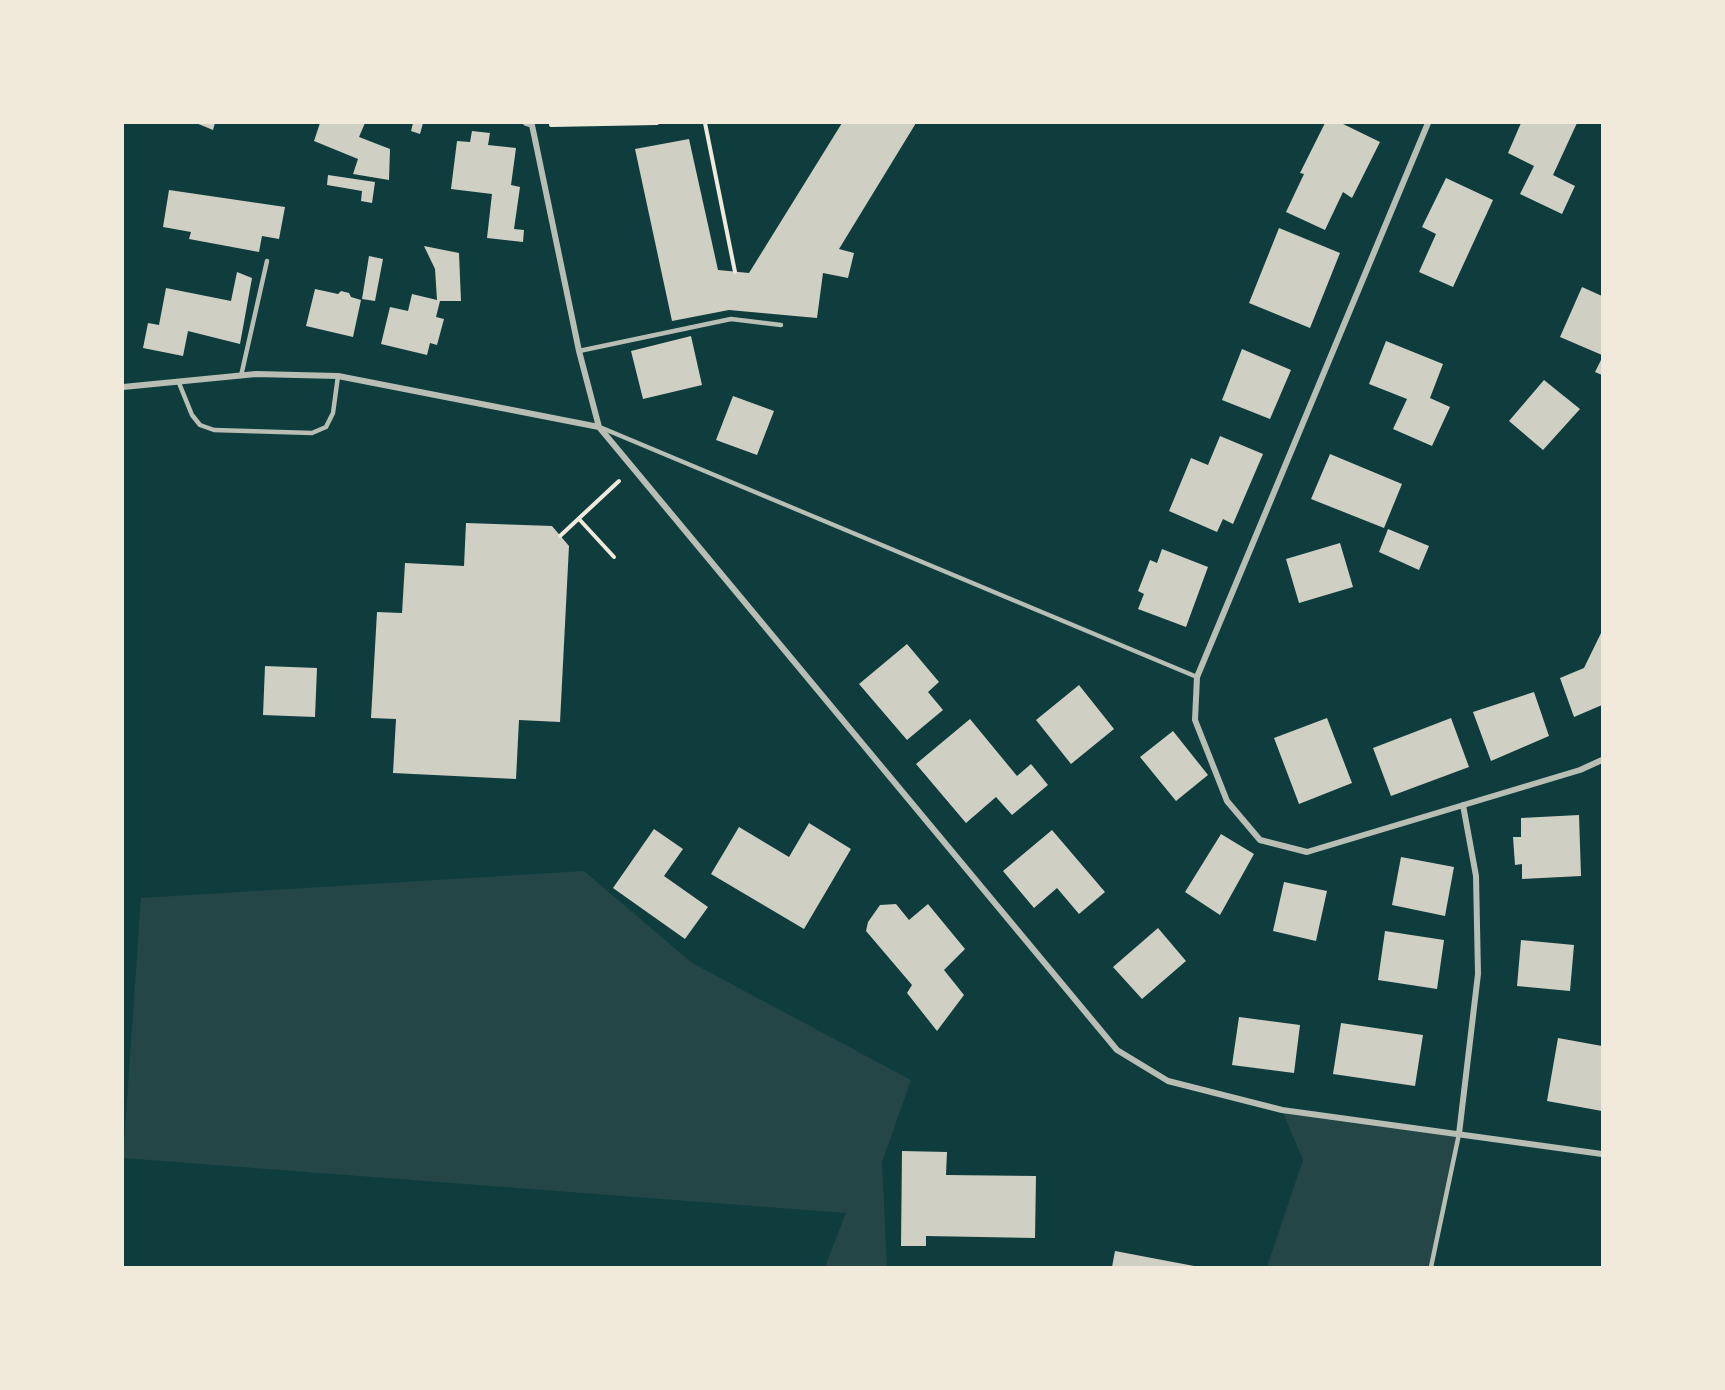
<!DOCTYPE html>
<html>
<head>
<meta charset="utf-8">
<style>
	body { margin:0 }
	#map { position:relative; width:1725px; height:1390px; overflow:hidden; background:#0f3d3e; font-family:"DejaVu Sans",sans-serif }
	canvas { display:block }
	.frame { position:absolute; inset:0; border:124px solid #f1e9da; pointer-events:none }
</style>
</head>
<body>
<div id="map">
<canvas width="1725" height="1390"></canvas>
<div class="frame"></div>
</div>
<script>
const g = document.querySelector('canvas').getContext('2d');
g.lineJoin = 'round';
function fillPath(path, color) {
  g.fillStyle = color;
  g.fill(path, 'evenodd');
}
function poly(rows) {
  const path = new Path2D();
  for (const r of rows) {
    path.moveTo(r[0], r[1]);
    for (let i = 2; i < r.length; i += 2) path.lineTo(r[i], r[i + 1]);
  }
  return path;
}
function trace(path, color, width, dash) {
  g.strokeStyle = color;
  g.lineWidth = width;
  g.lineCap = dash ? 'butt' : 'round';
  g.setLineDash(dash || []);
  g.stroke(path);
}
fillPath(poly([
	[584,871,692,963,911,1080,882,1162,887,1267,825,1267,846,1213,123,1158,141,898],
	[1282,1110,1459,1134,1431,1267,1267,1267,1303,1160]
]), '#244646');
fillPath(poly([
	[196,123,215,123,213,130],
	[320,123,365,123,359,137,390,149,389,180,353,174,358,159,314,141],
	[413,123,423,123,420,134,411,131],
	[842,123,916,123,839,249,854,253,848,278,823,273,817,318,729,310,672,321,635,149,689,139,718,270,749,273],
	[1325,123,1341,123,1380,142,1352,198,1343,192,1325,230,1286,212,1304,174,1300,173],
	[1521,123,1577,123,1553,175,1575,186,1562,214,1520,194,1534,166,1508,153],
	[472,131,490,133,488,145,516,148,511,185,520,187,514,229,524,230,523,242,487,238,492,194,451,189,457,141,470,142],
	[328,175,375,182,372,203,361,201,362,191,327,185],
	[1446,178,1493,200,1453,287,1419,272,1436,234,1422,227],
	[169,190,285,207,279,239,262,236,259,252,189,239,191,232,163,227],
	[1279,228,1340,253,1310,328,1249,303],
	[424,246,459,253,461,301,440,301,436,317,444,319,437,345,430,343,427,355,381,344,390,307,408,311,412,294,437,300,435,269],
	[369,256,383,259,375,301,362,299],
	[237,272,252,278,240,344,188,331,183,356,143,348,148,323,159,325,166,288,231,301],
	[1582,287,1602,296,1602,355,1560,337],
	[315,289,338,294,341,291,349,293,351,297,361,300,353,337,306,326],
	[691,336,702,385,643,399,631,351],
	[1386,341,1443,364,1430,398,1450,407,1432,446,1393,429,1407,399,1369,384],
	[1242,349,1291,370,1270,419,1222,400],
	[1602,358,1602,375,1595,372],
	[1544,380,1580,409,1543,450,1509,421],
	[733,396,774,411,757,455,716,440],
	[1220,436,1263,454,1233,524,1223,519,1217,532,1169,511,1191,458,1208,465],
	[1330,454,1402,484,1384,528,1311,499],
	[466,523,552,526,569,546,560,722,519,720,516,779,393,773,396,719,371,718,377,612,402,613,405,563,464,566],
	[1388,529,1429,546,1419,570,1379,552],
	[1340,543,1353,587,1299,603,1286,559],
	[1162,549,1208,567,1186,627,1138,609,1144,594,1138,591,1150,560,1157,563],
	[1602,631,1602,705,1574,717,1560,678,1584,668],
	[907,644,939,682,928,692,943,710,907,740,859,684],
	[265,666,317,668,315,717,263,715],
	[1079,685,1114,729,1071,764,1036,720],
	[1534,692,1549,736,1491,761,1473,712],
	[1327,718,1352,783,1299,804,1274,738],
	[1451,718,1469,767,1391,796,1373,748],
	[970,719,1017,776,1031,764,1048,785,1012,815,996,797,966,823,916,764],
	[1173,731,1208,775,1176,801,1140,757],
	[1579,815,1581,876,1522,879,1522,864,1515,865,1513,837,1521,837,1521,818],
	[809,823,851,849,804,929,711,874,739,827,789,857],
	[654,829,683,849,664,876,708,907,685,939,613,888],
	[1052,830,1105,892,1079,914,1057,888,1034,908,1003,871],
	[1221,834,1254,854,1220,915,1185,892],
	[1401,857,1454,867,1445,916,1392,905],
	[1284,882,1327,891,1316,941,1273,931],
	[896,904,909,920,928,904,965,949,944,970,964,995,937,1031,907,993,912,985,866,931,868,922,880,905],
	[1158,928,1186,961,1142,999,1113,967],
	[1385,931,1444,940,1437,989,1378,980],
	[1521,940,1574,945,1570,991,1517,986],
	[1239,1017,1300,1025,1294,1073,1232,1065],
	[1341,1023,1423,1035,1415,1086,1333,1074],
	[1558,1038,1602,1046,1602,1111,1547,1101],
	[902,1151,947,1152,946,1175,1036,1176,1035,1238,926,1236,926,1246,901,1246],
	[1115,1251,1194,1266,1194,1267,1112,1267]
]), '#cfcfc3');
trace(poly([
	[705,123,735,272],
	[551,125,657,123],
	[579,519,614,557],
	[560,536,619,481]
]), '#f1e9da', 4);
trace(poly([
	[579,351,731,319,781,325],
	[241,376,267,261],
	[179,383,192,415,200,425,214,430,312,433,326,427,333,413,338,376],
	[602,428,1197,677],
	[1431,1267,1459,1134]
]), '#b8beb3', 4.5);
trace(poly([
	[526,123,532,125,579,351,599,427,1117,1050,1168,1081,1282,1110,1602,1154],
	[1428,123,1197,677,1195,720,1227,801,1260,840,1307,852,1580,770,1602,760],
	[123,387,256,374,338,376,599,427],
	[1459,1134,1478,974,1476,876,1463,805]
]), '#b8beb3', 6);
</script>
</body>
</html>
